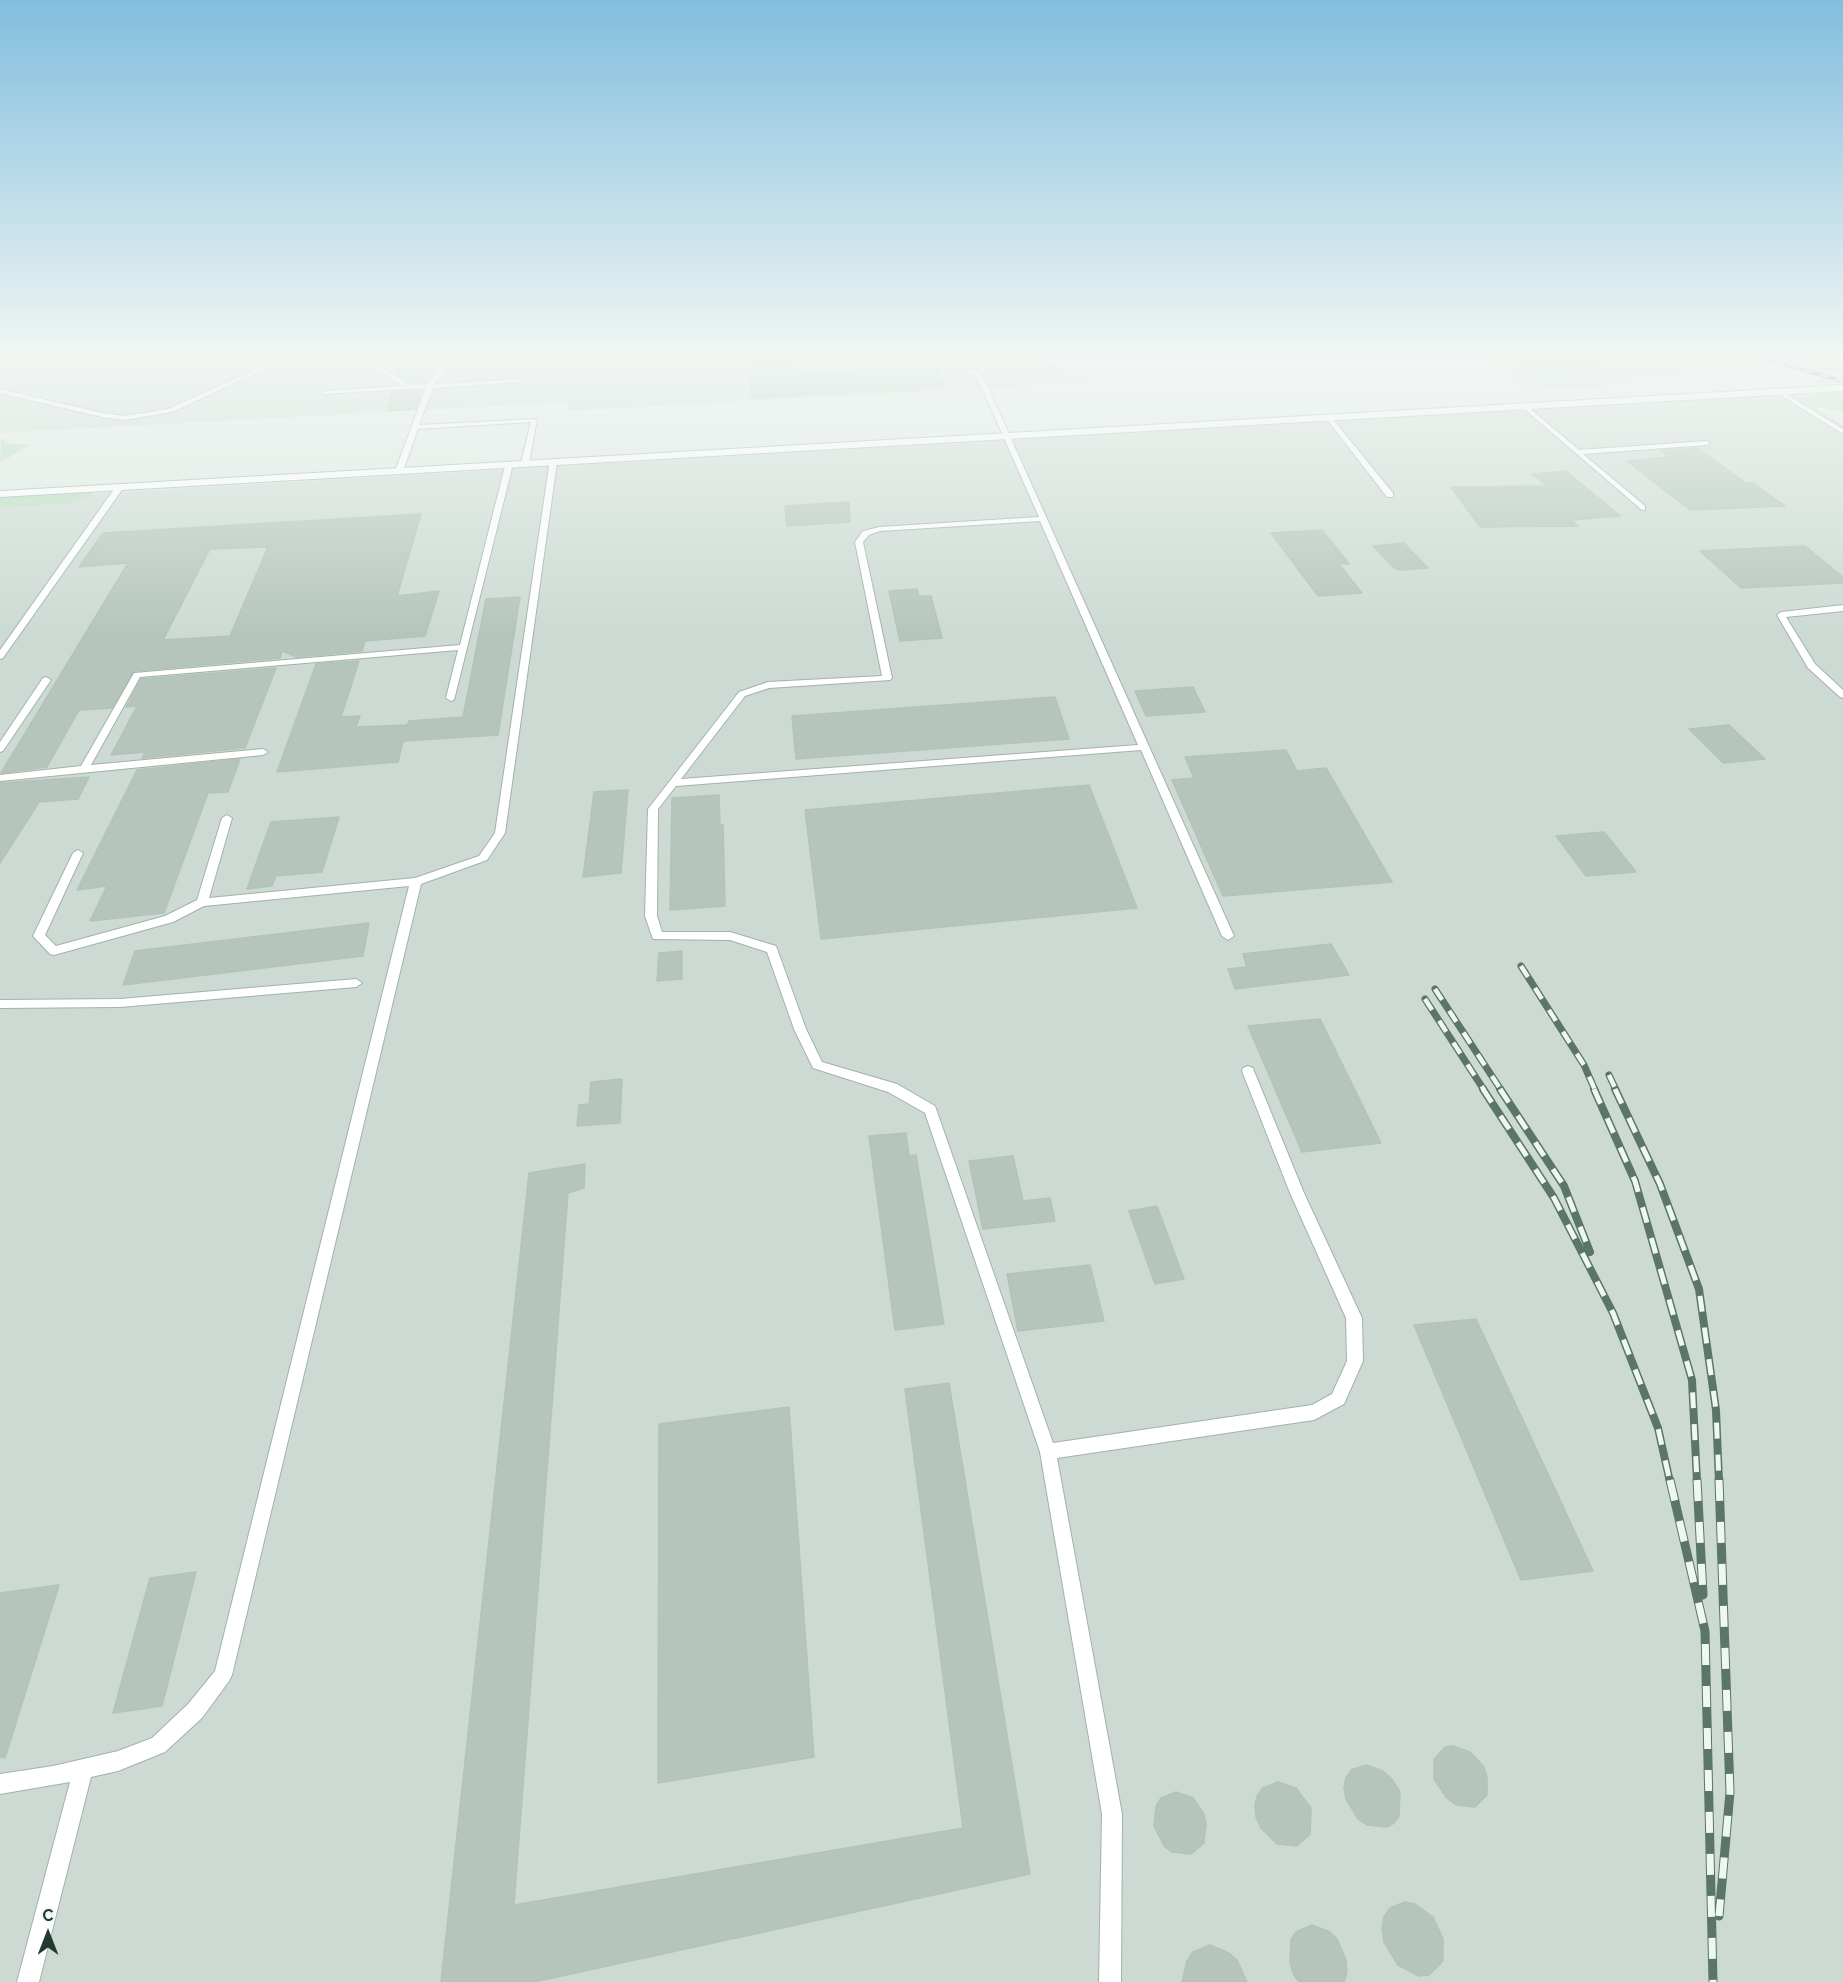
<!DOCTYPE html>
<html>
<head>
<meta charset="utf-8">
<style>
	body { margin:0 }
	#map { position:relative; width:1843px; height:1982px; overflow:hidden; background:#dfeae4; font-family:Raleway,sans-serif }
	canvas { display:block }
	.north { position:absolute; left:18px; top:1904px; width:60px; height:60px; -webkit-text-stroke:4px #eff7f2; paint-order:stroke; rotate:0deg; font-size:16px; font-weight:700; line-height:24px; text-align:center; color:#213a30 }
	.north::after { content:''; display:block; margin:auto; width:21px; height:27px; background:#213a30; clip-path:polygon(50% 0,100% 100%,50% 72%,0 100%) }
</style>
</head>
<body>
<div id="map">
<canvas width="1843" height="1982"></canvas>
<div class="north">С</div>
</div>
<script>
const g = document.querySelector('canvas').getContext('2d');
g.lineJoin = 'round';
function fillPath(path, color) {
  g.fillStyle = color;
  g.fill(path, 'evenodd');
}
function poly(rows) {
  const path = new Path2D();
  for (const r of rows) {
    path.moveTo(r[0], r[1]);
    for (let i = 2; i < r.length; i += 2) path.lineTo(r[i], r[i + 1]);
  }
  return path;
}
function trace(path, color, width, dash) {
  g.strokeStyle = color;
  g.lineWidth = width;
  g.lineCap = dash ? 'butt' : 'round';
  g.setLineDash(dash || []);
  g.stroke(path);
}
fillPath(poly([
	[0,357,1036,357,1092,381,1087,383,567,411,569,402,0,433],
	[1486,357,1744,357,1782,370,1644,377,1601,387,1524,390],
	[1793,394,1843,425,1843,1982,0,1982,0,499]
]), '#cddad3');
fillPath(poly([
	[1778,357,1843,357,1843,375],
	[1833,393,1843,393,1843,412,1813,406,1802,401,1803,397],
	[1,437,6,443,29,445,0,463],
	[92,492,90,496,70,503,0,508,0,498]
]), '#b8dbbd');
const building = poly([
	[747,357,797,357,800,373,937,366,945,387,752,398,747,357],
	[1508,357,1600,357,1601,374,1535,378,1508,357],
	[431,363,425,382,411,383,397,374,400,365,431,363],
	[422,390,416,409,387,411,392,392,422,390],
	[1697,448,1746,483,1753,483,1785,506,1690,510,1627,461,1669,457,1661,451,1697,448],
	[1566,471,1620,516,1572,520,1578,526,1480,527,1451,487,1547,486,1532,474,1566,471],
	[849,502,850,522,787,526,785,506,849,502],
	[421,514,397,596,439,591,425,636,365,641,362,651,297,657,282,651,280,658,134,671,112,708,79,710,47,767,1,773,128,563,79,567,103,533,421,514],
	[268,547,230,636,163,640,210,549,268,547],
	[1322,530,1349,564,1339,564,1362,593,1318,596,1271,533,1322,530],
	[1404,543,1428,568,1399,570,1393,567,1373,546,1404,543],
	[1805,546,1843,577,1843,583,1741,588,1700,551,1805,546],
	[917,589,919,596,931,596,942,638,900,641,889,591,917,589],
	[520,597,498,735,403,741,398,762,277,772,316,664,359,661,341,717,360,716,356,727,407,725,409,721,463,717,486,599,520,597],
	[276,668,245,748,142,758,145,752,111,755,137,706,126,707,141,679,276,668],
	[1193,687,1205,712,1146,716,1135,691,1193,687],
	[1055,697,1069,739,796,759,792,716,1055,697],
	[1729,725,1765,759,1723,763,1689,729,1729,725],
	[1286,750,1297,771,1326,768,1392,882,1223,896,1172,780,1194,778,1185,757,1286,750],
	[240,759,228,792,208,793,164,913,90,921,107,886,77,890,137,770,240,759],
	[89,777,78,799,39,802,0,863,0,783,89,777],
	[1089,785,1137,908,821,939,805,810,1089,785],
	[628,790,621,873,583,877,594,792,628,790],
	[719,795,720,825,723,825,725,906,670,910,672,798,719,795],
	[339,817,322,872,276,876,272,886,247,889,271,822,339,817],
	[1604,832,1636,872,1586,876,1556,836,1604,832],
	[369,923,363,956,123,985,135,951,369,923],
	[1331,944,1349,975,1235,989,1228,969,1247,967,1243,954,1331,944],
	[682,951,682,979,657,981,659,953,682,951],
	[1320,1019,1381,1143,1302,1152,1248,1026,1320,1019],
	[622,1079,620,1123,577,1126,579,1105,589,1104,591,1082,622,1079],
	[906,1133,909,1156,916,1155,944,1324,895,1330,869,1136,906,1133],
	[1013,1156,1023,1201,1050,1198,1055,1221,983,1229,969,1161,1013,1156],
	[585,1164,584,1188,568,1193,514,1905,963,1828,905,1389,949,1383,1030,1874,534,1982,441,1982,529,1173,585,1164],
	[1157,1206,1184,1279,1155,1284,1129,1211,1157,1206],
	[1090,1265,1104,1321,1018,1331,1007,1274,1090,1265],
	[1476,1319,1593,1571,1521,1580,1414,1325,1476,1319],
	[789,1407,814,1757,658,1783,659,1424,789,1407],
	[196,1572,162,1706,113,1713,150,1578,196,1572],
	[59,1585,5,1758,0,1757,0,1593,59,1585],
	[1453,1746,1470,1752,1484,1767,1487,1777,1487,1795,1475,1807,1456,1805,1447,1798,1434,1779,1434,1759,1445,1747,1453,1746],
	[1366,1765,1383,1771,1391,1778,1400,1792,1399,1816,1394,1823,1387,1827,1367,1825,1358,1819,1346,1799,1344,1788,1346,1778,1351,1770,1366,1765],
	[1278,1782,1296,1788,1311,1808,1310,1834,1297,1846,1277,1844,1261,1828,1256,1817,1255,1806,1257,1796,1263,1788,1278,1782],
	[1176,1792,1193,1798,1204,1814,1206,1824,1204,1843,1191,1854,1172,1852,1164,1846,1154,1826,1156,1806,1161,1798,1176,1792],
	[1405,1902,1415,1904,1433,1917,1443,1939,1443,1961,1429,1975,1419,1976,1398,1965,1384,1942,1382,1929,1384,1917,1390,1908,1405,1902],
	[1312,1925,1330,1932,1337,1939,1346,1960,1347,1972,1344,1982,1299,1982,1294,1975,1290,1963,1291,1940,1296,1932,1312,1925],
	[1210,1945,1229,1953,1237,1960,1247,1982,1182,1982,1187,1961,1193,1952,1210,1945]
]);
fillPath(building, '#b5c5bc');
trace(building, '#b2c3ba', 1.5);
const lane = poly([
	[283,357,291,357,172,412,124,420,102,417,0,393,0,389,102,413,124,416,168,409,283,357],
	[360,357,367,357,410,385,428,384,447,357,453,357,435,384,521,379,522,380,519,382,433,388,419,425,537,419,529,463,525,465,521,463,531,422,418,429,403,471,396,473,395,471,426,388,323,394,322,393,325,391,402,386,360,357],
	[933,357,941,357,982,374,1234,936,1228,940,1222,936,1141,750,676,786,658,809,657,916,662,932,730,932,776,946,806,1029,822,1062,897,1084,935,1106,1053,1443,1312,1405,1332,1394,1347,1361,1346,1318,1290,1193,1242,1071,1243,1068,1248,1066,1253,1068,1254,1071,1304,1193,1362,1318,1363,1361,1344,1404,1314,1420,1057,1458,1122,1814,1121,1982,1099,1982,1102,1814,1040,1452,925,1113,888,1092,813,1068,794,1029,767,952,730,940,653,939,645,916,648,809,739,692,768,682,882,676,855,542,863,531,879,527,1039,517,976,375,933,357],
	[1040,521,1138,745,681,779,745,696,769,688,890,680,892,678,863,542,869,535,880,531,1040,521],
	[1778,389,1843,429,1843,434,1776,392,1775,391,1778,389],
	[1522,405,1526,405,1579,450,1707,441,1710,443,1707,445,1583,454,1645,506,1645,510,1642,510,1522,407,1522,405],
	[1326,416,1330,416,1393,493,1393,497,1387,497,1326,418,1326,416],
	[550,460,557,462,505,833,487,860,421,884,232,1675,229,1681,202,1718,165,1752,118,1771,91,1777,39,1982,17,1982,70,1782,0,1794,0,1774,53,1766,118,1751,152,1738,188,1704,215,1671,409,886,204,906,173,922,54,955,50,954,33,936,73,853,78,850,83,853,45,935,56,946,165,916,197,900,222,818,227,815,232,818,209,898,415,878,479,856,495,833,550,460],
	[506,462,513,464,454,700,451,701,446,698,458,650,140,677,91,765,263,749,268,752,263,755,0,781,0,775,81,766,134,673,460,645,506,462],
	[117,485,124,487,3,658,0,659,0,650,117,485],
	[1843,605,1843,611,1786,617,1815,664,1843,690,1843,698,1840,697,1808,668,1777,615,1781,612,1843,605],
	[46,677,51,680,3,751,0,752,0,742,43,678,46,677],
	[356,979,362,983,356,987,120,1007,0,1008,0,1000,120,999,356,979]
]);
const secondary = poly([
	[1843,385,1843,391,0,497,0,491,1843,385]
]);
trace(lane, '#a2b2aa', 2);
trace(secondary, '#9fb6ab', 2);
fillPath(lane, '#fff');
fillPath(secondary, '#fff');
const railFar3 = poly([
	[1759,357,1843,381]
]);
const railFar2 = poly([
	[1521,966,1584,1065,1595,1090],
	[1435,989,1501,1090],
	[1425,999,1484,1090],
	[1609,1075,1616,1090]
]);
const railFar1 = poly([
	[1483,1089,1554,1198,1613,1313,1658,1428,1670,1482],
	[1500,1089,1564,1186,1590,1252],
	[1594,1089,1635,1181,1692,1380,1697,1482],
	[1615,1089,1660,1184,1699,1289,1716,1410,1719,1482]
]);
const rail = poly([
	[1670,1480,1705,1631,1713,1982],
	[1697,1480,1703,1595],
	[1719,1480,1730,1792,1719,1916]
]);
trace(railFar3, '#5b756b', 4);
trace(railFar2, '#5b756b', 7);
trace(railFar1, '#5b756b', 8);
trace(rail, '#5b756b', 9);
trace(railFar3, '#eff7f2', 2, [8]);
trace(railFar2, '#eff7f2', 4.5, [13]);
trace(railFar1, '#eff7f2', 5, [16]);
trace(rail, '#eff7f2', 7, [21]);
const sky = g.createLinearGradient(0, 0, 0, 634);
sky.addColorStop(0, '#81bede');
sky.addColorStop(0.56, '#f1f6f3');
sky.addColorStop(1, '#f1f6f300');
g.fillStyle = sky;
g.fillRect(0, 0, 1843, 634);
</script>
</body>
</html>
